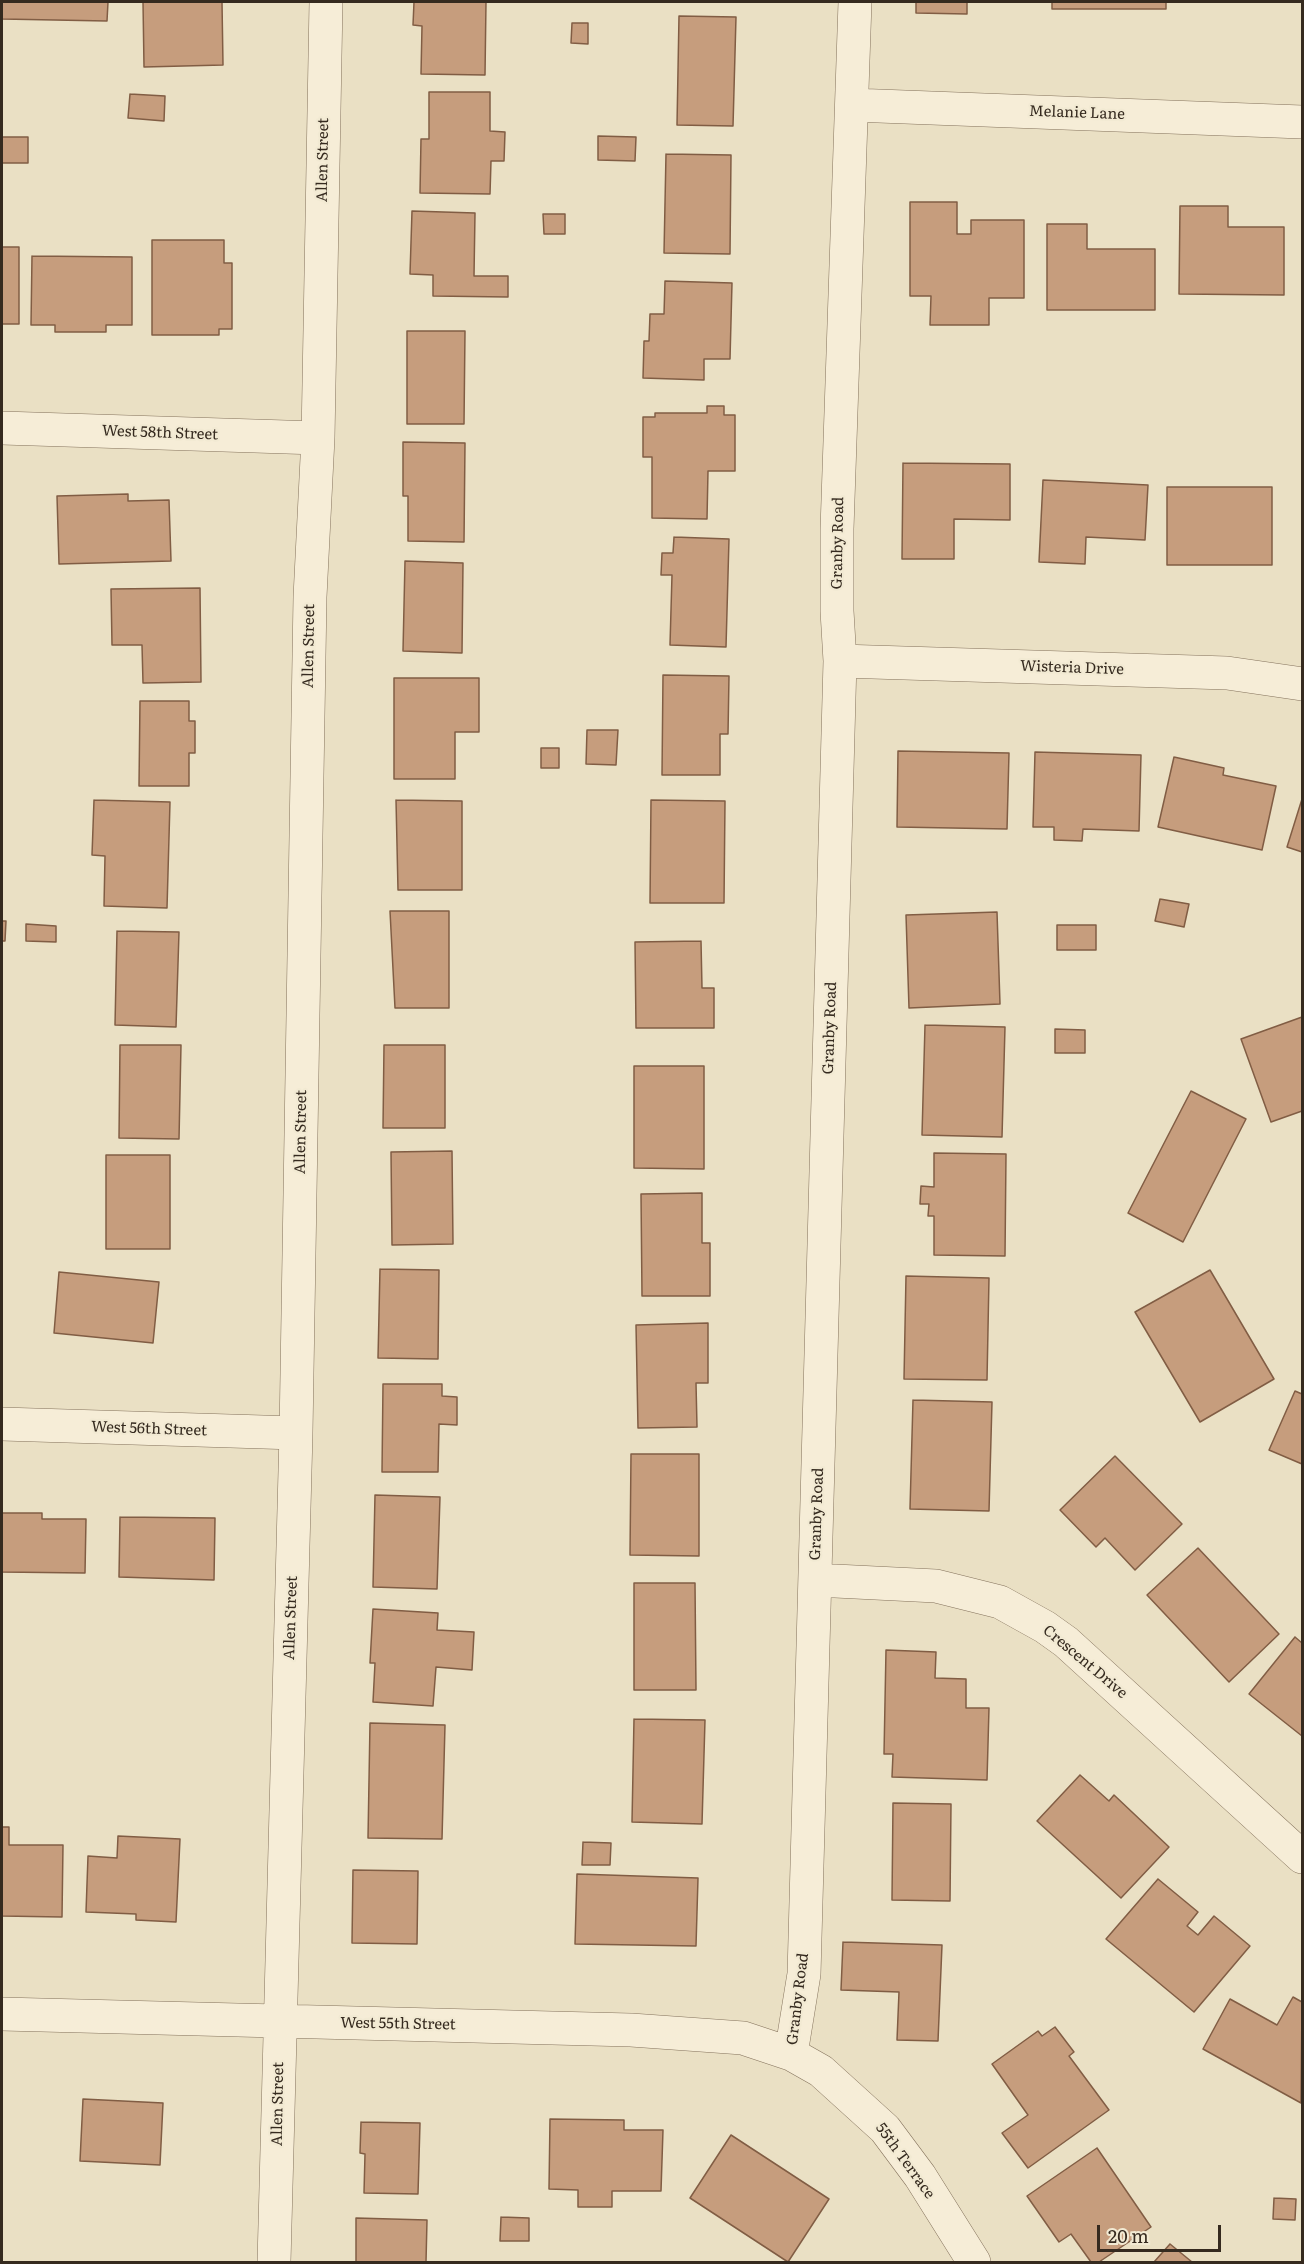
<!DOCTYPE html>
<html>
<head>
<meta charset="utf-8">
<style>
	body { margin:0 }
	#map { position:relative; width:1304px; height:2264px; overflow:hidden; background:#eae0c4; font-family:Literata,serif }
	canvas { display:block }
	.frame { position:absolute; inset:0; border:3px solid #352a1f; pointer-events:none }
	.scale { position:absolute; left:1097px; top:2225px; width:124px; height:27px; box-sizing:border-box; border:3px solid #352a1f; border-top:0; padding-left:8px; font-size:18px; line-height:21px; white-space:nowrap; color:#352a1f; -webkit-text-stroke:4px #f2ead3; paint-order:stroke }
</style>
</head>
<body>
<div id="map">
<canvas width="1304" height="2264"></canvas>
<div class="frame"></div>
<div class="scale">20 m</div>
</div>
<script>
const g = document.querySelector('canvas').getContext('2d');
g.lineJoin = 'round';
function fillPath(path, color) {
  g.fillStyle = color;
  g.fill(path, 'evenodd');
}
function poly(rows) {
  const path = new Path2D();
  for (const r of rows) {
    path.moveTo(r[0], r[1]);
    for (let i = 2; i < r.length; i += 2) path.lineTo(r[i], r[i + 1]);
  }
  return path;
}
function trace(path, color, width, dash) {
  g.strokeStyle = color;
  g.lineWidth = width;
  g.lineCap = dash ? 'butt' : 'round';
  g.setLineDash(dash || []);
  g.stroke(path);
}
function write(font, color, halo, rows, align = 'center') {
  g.font = font + ' Literata,serif';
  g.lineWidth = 4.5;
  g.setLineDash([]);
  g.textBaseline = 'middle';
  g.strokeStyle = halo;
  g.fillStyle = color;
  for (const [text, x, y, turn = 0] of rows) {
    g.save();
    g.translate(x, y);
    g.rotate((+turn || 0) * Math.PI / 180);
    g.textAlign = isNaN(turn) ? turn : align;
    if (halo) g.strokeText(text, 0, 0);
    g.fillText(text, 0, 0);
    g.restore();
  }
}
const building = poly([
	[2,2,108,2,107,21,2,19,2,2],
	[143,2,222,2,223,65,144,67,143,2],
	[414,2,486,2,485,75,421,74,422,26,413,25,414,2],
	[916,2,967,2,967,14,916,13,916,2],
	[1052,2,1166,2,1166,9,1052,9,1052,2],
	[679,16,736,17,733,126,677,125,679,16],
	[572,23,588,23,588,44,571,43,572,23],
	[429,92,490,92,490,131,505,132,504,161,491,161,490,194,420,193,421,139,429,139,429,92],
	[130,94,165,96,164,121,128,118,130,94],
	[598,136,636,137,635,161,598,160,598,136],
	[2,137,28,137,28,163,2,163,2,137],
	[666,154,731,155,730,254,664,253,666,154],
	[910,202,957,202,957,234,971,234,971,220,1024,220,1024,298,989,298,989,325,930,325,931,296,910,296,910,202],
	[1180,206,1228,206,1228,227,1284,227,1284,295,1179,294,1180,206],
	[412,211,475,213,474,276,508,276,508,297,433,296,433,275,410,274,412,211],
	[543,214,565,214,565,234,544,234,543,214],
	[1047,224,1087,224,1087,249,1155,249,1155,310,1047,310,1047,224],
	[152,240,224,240,224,263,232,263,232,329,219,329,219,335,152,335,152,240],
	[2,247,19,247,19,324,2,324,2,247],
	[32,256,132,257,132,325,106,325,106,332,55,332,55,325,31,325,32,256],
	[665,281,732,283,730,359,704,359,704,380,643,378,644,341,649,341,650,314,664,314,665,281],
	[407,331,465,331,464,424,407,424,407,331],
	[707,406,724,406,724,415,735,415,735,471,708,471,707,519,652,518,652,457,643,457,643,417,655,417,655,413,707,413,707,406],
	[403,442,465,443,464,542,408,541,408,496,403,496,403,442],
	[903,463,1010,464,1010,520,954,519,954,559,902,559,903,463],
	[1043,480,1148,485,1145,540,1086,537,1085,564,1039,562,1043,480],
	[1167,487,1272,487,1272,565,1167,565,1167,487],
	[128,494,128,501,169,500,171,561,59,564,57,496,128,494],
	[674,537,729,539,726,647,670,645,672,575,661,575,662,553,673,553,674,537],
	[405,561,463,563,462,653,403,651,405,561],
	[200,588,201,682,143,683,142,645,112,645,111,589,200,588],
	[663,675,729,676,728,734,720,734,720,775,662,775,663,675],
	[394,678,479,678,479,732,455,732,455,779,394,779,394,678],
	[140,701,189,701,189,721,195,721,195,753,189,753,189,786,139,786,140,701],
	[587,730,618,730,616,765,586,764,587,730],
	[541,748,559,748,559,768,541,768,541,748],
	[898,751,1009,753,1007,829,897,827,898,751],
	[1035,752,1141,755,1139,831,1083,829,1082,841,1054,840,1054,827,1033,827,1035,752],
	[1174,757,1224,768,1223,775,1276,786,1262,850,1158,827,1174,757],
	[1302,799,1302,852,1287,847,1302,799],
	[94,800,170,802,167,908,104,906,105,856,92,855,94,800],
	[396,800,462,801,462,890,398,890,396,800],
	[651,800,725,801,724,903,650,903,651,800],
	[1160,899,1189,904,1184,927,1155,921,1160,899],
	[390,911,449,911,449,1008,395,1008,390,911],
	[997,912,1000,1004,909,1008,906,915,997,912],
	[2,921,6,921,5,941,2,941,2,921],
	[26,924,56,926,56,942,26,941,26,924],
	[1057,925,1096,925,1096,950,1057,950,1057,925],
	[117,931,179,932,176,1027,115,1025,117,931],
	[701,941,702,988,714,988,714,1028,636,1028,635,942,701,941],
	[1302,1017,1302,1111,1271,1122,1241,1039,1302,1017],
	[925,1025,1005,1027,1002,1137,922,1135,925,1025],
	[1055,1029,1085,1030,1085,1053,1055,1053,1055,1029],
	[120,1045,181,1045,179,1139,119,1138,120,1045],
	[384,1045,445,1045,445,1128,383,1128,384,1045],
	[634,1066,704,1066,704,1169,634,1168,634,1066],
	[1191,1091,1246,1119,1183,1242,1128,1213,1191,1091],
	[452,1151,453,1244,392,1245,391,1152,452,1151],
	[934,1153,1006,1154,1005,1256,934,1255,934,1216,928,1216,929,1204,920,1204,921,1186,934,1187,934,1153],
	[106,1155,170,1155,170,1249,106,1249,106,1155],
	[702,1193,702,1243,710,1243,710,1296,642,1296,641,1194,702,1193],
	[380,1269,439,1270,438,1359,378,1358,380,1269],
	[1210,1270,1274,1379,1200,1422,1135,1312,1210,1270],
	[59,1272,159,1282,153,1343,54,1333,59,1272],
	[906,1276,989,1278,987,1380,904,1379,906,1276],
	[708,1323,708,1383,696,1383,697,1427,638,1428,636,1325,708,1323],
	[383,1384,442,1384,442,1396,457,1397,457,1425,439,1424,438,1472,382,1472,383,1384],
	[1295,1391,1302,1394,1302,1464,1269,1450,1295,1391],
	[913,1400,992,1402,989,1511,910,1509,913,1400],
	[631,1454,699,1454,699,1556,630,1555,631,1454],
	[1115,1456,1182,1524,1135,1570,1105,1538,1096,1547,1060,1510,1115,1456],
	[375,1495,440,1497,437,1589,373,1587,375,1495],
	[2,1513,42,1513,42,1519,86,1519,85,1573,2,1572,2,1513],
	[120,1517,215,1518,214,1580,119,1577,120,1517],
	[1198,1548,1279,1634,1229,1682,1147,1595,1198,1548],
	[634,1583,695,1583,696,1690,634,1690,634,1583],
	[373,1609,438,1613,437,1630,474,1632,472,1670,436,1667,433,1706,373,1702,375,1663,370,1663,373,1609],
	[1295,1637,1302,1643,1302,1736,1249,1694,1295,1637],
	[886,1650,936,1652,935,1678,966,1679,966,1708,989,1708,987,1780,892,1777,893,1754,884,1754,886,1650],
	[634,1719,705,1720,702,1824,632,1822,634,1719],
	[370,1723,445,1725,442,1839,368,1838,370,1723],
	[1080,1775,1109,1801,1114,1795,1169,1847,1121,1898,1037,1821,1080,1775],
	[893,1803,951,1804,950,1901,892,1900,893,1803],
	[2,1827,9,1827,9,1845,63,1845,62,1917,2,1916,2,1827],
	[118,1836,180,1839,176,1922,136,1920,136,1914,86,1912,88,1856,117,1858,118,1836],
	[583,1842,611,1843,610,1865,582,1865,583,1842],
	[353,1870,418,1871,417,1944,352,1943,353,1870],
	[577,1874,698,1878,696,1946,575,1944,577,1874],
	[1158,1879,1198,1912,1187,1926,1198,1935,1214,1916,1250,1946,1194,2012,1106,1939,1158,1879],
	[843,1942,942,1945,938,2041,897,2040,899,1992,841,1990,843,1942],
	[1293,1997,1302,2002,1301,2103,1203,2049,1230,1999,1277,2025,1293,1997],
	[1055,2027,1074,2052,1069,2056,1109,2110,1028,2168,1002,2133,1028,2115,992,2064,1038,2031,1042,2036,1055,2027],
	[83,2099,163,2103,160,2165,80,2161,83,2099],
	[550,2119,624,2120,624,2130,663,2130,661,2191,612,2191,612,2207,578,2207,578,2190,549,2189,550,2119],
	[361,2122,420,2123,418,2194,364,2193,365,2154,360,2153,361,2122],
	[731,2135,829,2199,788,2262,690,2198,731,2135],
	[1097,2148,1151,2227,1099,2262,1091,2262,1071,2234,1059,2242,1027,2196,1097,2148],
	[1274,2198,1296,2199,1295,2220,1273,2219,1274,2198],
	[501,2217,529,2218,529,2241,500,2241,501,2217],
	[356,2218,427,2220,426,2262,356,2262,356,2218],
	[1170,2244,1192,2262,1154,2262,1170,2244]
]);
fillPath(building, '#c69d7d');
trace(building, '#815d44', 1.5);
const minor = poly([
	[852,105,1302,122],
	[2,428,318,438],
	[840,661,1227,673,1302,684],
	[2,1424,296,1433],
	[815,1580,936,1586,1000,1602,1045,1627,1066,1642,1302,1857],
	[2,2014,631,2030,743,2038,791,2054,821,2071,885,2129,920,2176,974,2262],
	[791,2054,804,1974,840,661,837,611,837,529,855,2],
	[274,2262,296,1433,310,597,318,438,326,2]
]);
trace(minor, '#84725c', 34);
trace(minor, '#f6edd7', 33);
write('15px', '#352a1f', '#f2ead3', [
	["Melanie Lane",1077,113,2],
	["Allen Street",323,160,-89],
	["West 58th Street",160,433,2],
	["Granby Road",838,543,-89],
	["Allen Street",309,646,-89],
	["Wisteria Drive",1072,668,2],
	["Granby Road",830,1028,-88],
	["Allen Street",301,1132,-89],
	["West 56th Street",149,1429,2],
	["Granby Road",817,1514,-88],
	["Allen Street",291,1618,-88],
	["Crescent Drive",1085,1662,40],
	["Granby Road",798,1999,-83],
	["West 55th Street",398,2024,1],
	["Allen Street",278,2104,-89],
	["55th Terrace",905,2161,54]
]);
</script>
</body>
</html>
